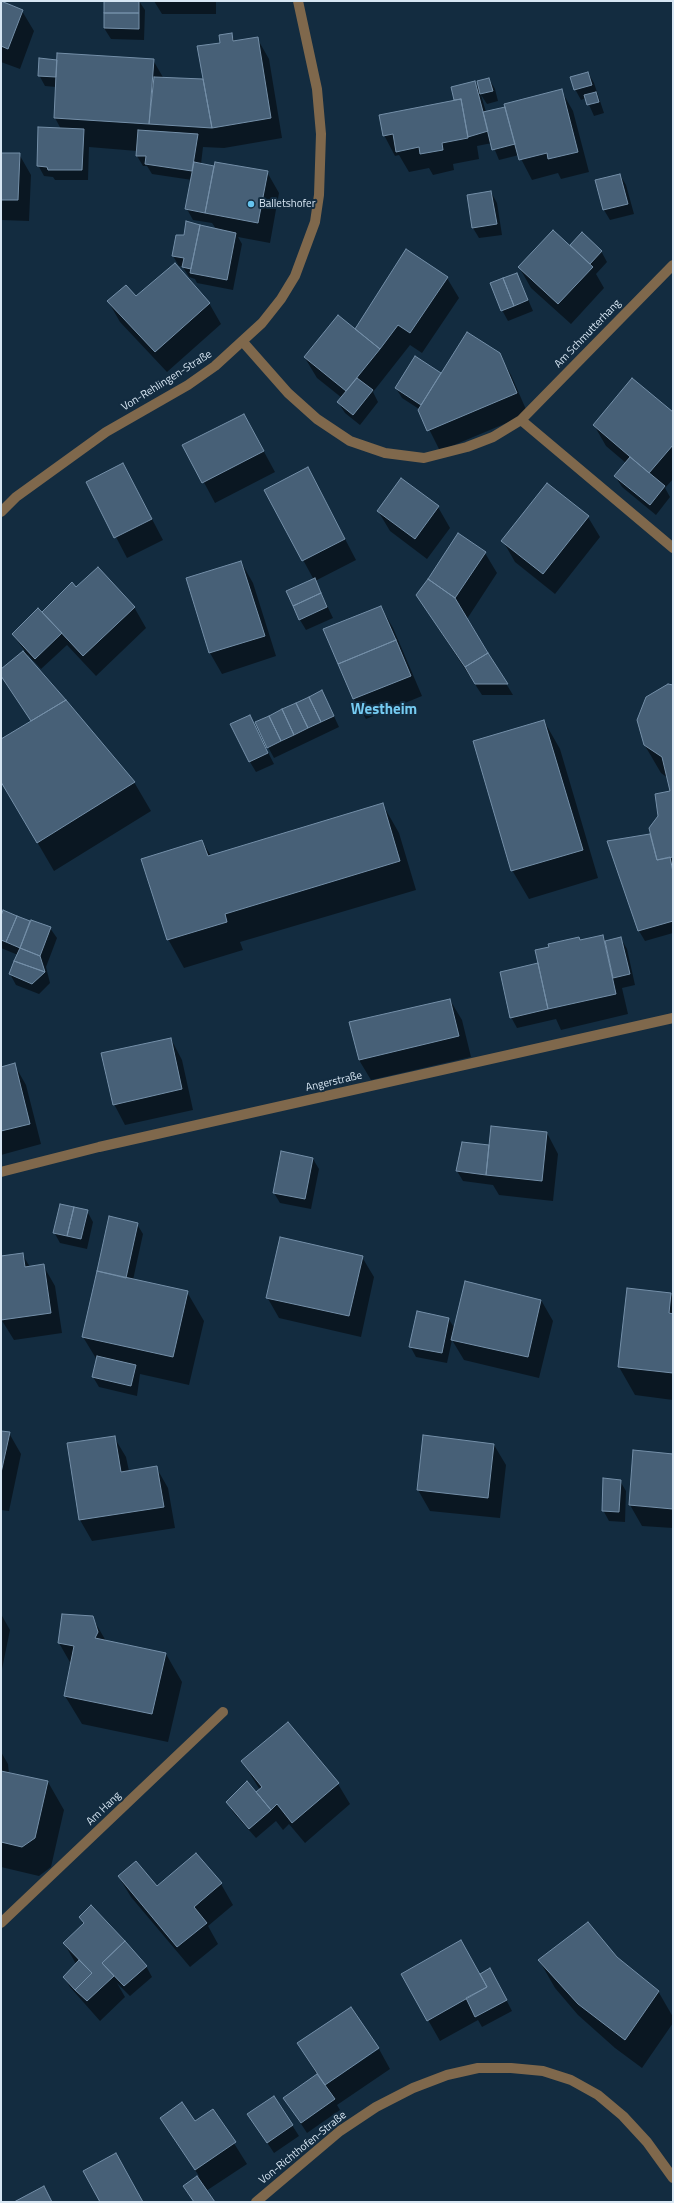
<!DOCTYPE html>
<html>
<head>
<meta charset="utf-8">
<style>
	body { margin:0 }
	#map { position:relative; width:674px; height:2203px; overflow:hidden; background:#132c40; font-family:"Titillium Web",sans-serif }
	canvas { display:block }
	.frame { position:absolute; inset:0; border:2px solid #d7e6f3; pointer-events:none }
</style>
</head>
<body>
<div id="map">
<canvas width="674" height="2203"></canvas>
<div class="frame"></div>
</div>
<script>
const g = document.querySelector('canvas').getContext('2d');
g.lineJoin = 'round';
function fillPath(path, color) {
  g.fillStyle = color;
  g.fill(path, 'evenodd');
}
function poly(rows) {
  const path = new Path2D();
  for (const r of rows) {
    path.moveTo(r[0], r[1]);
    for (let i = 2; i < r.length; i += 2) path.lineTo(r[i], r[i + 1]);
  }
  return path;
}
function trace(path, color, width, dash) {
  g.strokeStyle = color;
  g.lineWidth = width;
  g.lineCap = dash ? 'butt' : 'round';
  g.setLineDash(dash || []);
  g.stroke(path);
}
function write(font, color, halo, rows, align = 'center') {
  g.font = font + ' "Titillium Web",sans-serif';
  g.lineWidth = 4;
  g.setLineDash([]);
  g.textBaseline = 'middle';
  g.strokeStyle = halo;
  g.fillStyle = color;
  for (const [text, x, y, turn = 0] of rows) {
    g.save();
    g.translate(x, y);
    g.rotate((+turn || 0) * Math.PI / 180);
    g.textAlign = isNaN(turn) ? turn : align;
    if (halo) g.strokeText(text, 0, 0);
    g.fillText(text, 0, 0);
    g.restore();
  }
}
fillPath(poly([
	[105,1,139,1,145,10,144,40,111,39,104,28],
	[154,1,216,1,216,14,162,14],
	[1,2,22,11,34,31,20,69,1,62],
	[231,34,235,41,257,38,269,59,282,138,224,148,203,147,201,164,213,167,214,169,267,172,279,193,270,243,238,237,242,244,233,290,197,283,195,279,189,277,183,267,179,266,173,256,185,237,216,229,212,223,193,220,187,209,192,180,152,174,147,166,143,166,137,156,137,151,89,147,88,180,55,180,53,177,44,176,38,165,61,129,55,118,56,87,45,86,39,75,57,61,153,60,164,79,204,80,221,44],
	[588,73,594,83,604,113,594,116,586,98,581,100,575,89],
	[489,79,495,89,498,101,487,104,481,95,486,112,561,90,573,111,589,172,561,179,558,173,532,180,519,155,499,160,492,143,477,146,479,159,453,164,454,170,433,175,429,168,409,172,399,155,395,156,384,135,455,101,452,87,475,82,480,91],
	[1,154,19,154,31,175,29,221,1,220],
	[620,175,626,185,634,214,610,220,604,210],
	[491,192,497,203,502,235,479,238,473,228,468,196],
	[571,246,601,251,607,262,596,274,604,288,571,324,531,288,519,267,573,249],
	[517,274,533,311,508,321,502,310],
	[447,278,459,298,422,353,410,345,373,392,378,402,360,425,345,413,338,402,342,398,317,378,305,358],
	[136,297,209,303,221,324,167,372,120,322,108,301],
	[499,354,511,375,528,414,440,451,419,409,402,398,396,388,440,374,441,376],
	[673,413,673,479,665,488,670,497,656,515,622,487,615,476,626,463,606,446,594,425],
	[244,415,275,472,215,503,184,445],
	[123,464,163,540,127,558,87,482],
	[547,484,588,517,600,537,555,594,515,562,503,541],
	[319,489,356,560,315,581,333,618,306,630,300,620,314,580,265,490],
	[438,507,450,528,427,559,390,531,378,511],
	[485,553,497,573,467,619,513,695,482,695,424,606],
	[241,562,253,583,276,656,222,674,210,653,187,579],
	[76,589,134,607,146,628,96,676,67,645,41,669,28,655,27,656,134,782,151,811,54,871,1,780,1,740,32,721,5,683,1,675,1,670,25,651,13,635,46,616,43,612],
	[381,607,393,628,422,696,366,719,354,699],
	[673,686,673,933,645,941,639,931,650,835,652,838,671,792,668,778,661,773,644,744],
	[322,691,339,727,274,758,268,747],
	[544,721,560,749,598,878,529,899,512,870],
	[255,727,274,764,256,772,250,762],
	[383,805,399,833,416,890,240,942,243,950,184,968,168,939,202,841,211,856],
	[1,911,50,928,57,938,46,967,50,983,39,994,16,985,10,974,18,955,1,948],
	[603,936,606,941,621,939,627,949,635,985,622,988,628,1014,561,1030,556,1019,517,1028,511,1017,550,948,579,938,581,941],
	[450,1000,462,1020,471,1057,371,1080,359,1060,351,1023],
	[171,1039,182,1060,193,1110,125,1125,114,1104],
	[14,1064,26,1085,41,1144,1,1155,1,1068],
	[547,1133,558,1154,553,1201,499,1195,493,1185,463,1181,457,1171,462,1143,490,1146],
	[313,1159,319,1169,311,1209,280,1203,274,1193],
	[87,1211,93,1222,87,1249,60,1243,54,1232],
	[137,1224,143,1234,133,1280,187,1292,204,1321,189,1385,140,1374,137,1396,99,1387,93,1377,97,1360,83,1337],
	[22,1254,30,1267,43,1265,55,1286,62,1333,14,1340,1,1319,1,1257],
	[362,1257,374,1277,361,1337,279,1318,267,1297],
	[671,1294,673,1298,673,1400,635,1395,619,1367],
	[541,1300,553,1321,539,1378,464,1360,452,1340,447,1363,416,1357,410,1346,448,1318,455,1329],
	[1,1432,9,1433,21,1454,9,1511,1,1510],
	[424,1436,494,1445,506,1465,500,1518,430,1511,418,1490],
	[114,1437,126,1457,129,1471,156,1467,168,1488,175,1528,92,1541,80,1520,68,1444],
	[673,1455,673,1528,642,1526,630,1505],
	[620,1481,626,1491,625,1522,609,1521,603,1510],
	[1,1614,10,1630,1,1674],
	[92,1617,106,1641,166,1654,182,1682,168,1742,82,1724,65,1696,71,1664,59,1643],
	[288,1723,338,1784,350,1804,305,1843,289,1824,283,1830,276,1821,256,1838,233,1812,227,1802,256,1793,260,1790,242,1761],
	[1,1752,8,1764,9,1774,48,1782,64,1810,51,1867,39,1876,1,1867],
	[196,1855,221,1884,233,1905,208,1926,218,1944,190,1967,131,1897,119,1877,157,1888],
	[80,1917,146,1966,152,1977,130,1996,117,1983,125,1997,100,2021,70,1987,64,1977,76,1964,64,1943,84,1925],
	[616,1958,658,1991,673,2017,673,2023,642,2068,615,2048,578,2015,555,1988,539,1960],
	[402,1974,482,1981,496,1980,512,2011,482,2027,478,2020,440,2041],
	[298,2043,378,2048,320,2086,321,2088,379,2049,390,2069,337,2105,340,2110,307,2133,284,2098,317,2075],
	[274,2097,299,2136,274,2153,249,2115],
	[213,2110,247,2164,206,2191,214,2202,194,2202,184,2186,199,2176,161,2118,194,2122]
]), '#0007');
const building = poly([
	[1,1,23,10,8,49,1,46,1,1],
	[104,1,139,1,139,13,104,13,104,1],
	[104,13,139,13,139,29,104,28,104,13],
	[232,33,233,41,258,37,271,118,212,128,197,46,220,43,219,35,232,33],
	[57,53,154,59,149,124,54,118,57,53],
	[39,58,57,60,56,77,38,76,39,58],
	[588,72,592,85,574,90,570,77,588,72],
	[154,77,203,79,212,128,149,124,154,77],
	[489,78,493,91,480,94,477,81,489,78],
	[475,81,488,131,468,137,461,99,454,100,451,87,475,81],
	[562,89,578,152,548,159,547,153,519,160,504,104,562,89],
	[596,92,599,102,587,105,584,95,596,92],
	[461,99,468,138,442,143,443,150,420,154,419,147,396,152,393,134,383,136,379,115,461,99],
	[505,107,515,144,492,150,483,112,505,107],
	[38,127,84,129,82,170,48,170,47,167,37,166,38,127],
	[138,130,198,134,192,171,145,164,146,156,136,156,138,130],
	[1,153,20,153,18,200,1,200,1,153],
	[194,162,214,166,205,213,185,209,194,162],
	[215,162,268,171,258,223,205,213,215,162],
	[620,174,628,204,603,210,595,180,620,174],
	[491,191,497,224,472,228,467,195,491,191],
	[186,221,200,225,191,269,182,267,184,258,172,256,176,235,184,235,186,221],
	[200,225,236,233,227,280,190,273,200,225],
	[553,230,593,267,558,304,518,267,553,230],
	[582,232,602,251,590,264,570,245,582,232],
	[406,249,448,277,410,333,398,325,380,349,355,329,406,249],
	[175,263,210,303,155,352,107,301,126,285,136,296,175,263],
	[517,273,528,300,514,306,503,278,517,273],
	[503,278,514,306,501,311,490,283,503,278],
	[338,315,380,349,346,391,304,357,338,315],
	[467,332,500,353,517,393,427,431,418,410,467,332],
	[415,356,441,373,421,405,395,388,415,356],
	[357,378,373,390,353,415,337,402,357,378],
	[632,378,673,412,673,445,649,473,593,425,632,378],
	[244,414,264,451,202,483,182,445,244,414],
	[630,457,665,486,650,505,614,476,630,457],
	[123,463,152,519,114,538,86,482,123,463],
	[308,467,345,539,302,561,264,490,308,467],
	[401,478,439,506,415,539,377,511,401,478],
	[547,483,589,516,543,574,501,541,547,483],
	[458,533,486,552,455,598,428,579,458,533],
	[241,561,265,636,209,653,186,578,241,561],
	[98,567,135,607,83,656,42,612,72,582,76,587,98,567],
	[315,578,321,593,293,606,286,591,315,578],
	[428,579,455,598,488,653,465,667,416,595,428,579],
	[321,593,327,607,299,620,293,606,321,593],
	[381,606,396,640,338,664,323,629,381,606],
	[38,608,62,633,35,659,12,634,38,608],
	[396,640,411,676,353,699,338,664,396,640],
	[23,651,66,700,31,721,1,676,1,669,23,651],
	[488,653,508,684,475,684,465,667,488,653],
	[668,684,673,685,673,857,657,860,649,828,658,816,655,794,670,791,662,757,644,745,637,720,646,697,668,684],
	[322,690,334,716,321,722,309,697,322,690],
	[309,697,321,722,308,728,296,703,309,697],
	[66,700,135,782,37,843,1,782,1,739,66,700],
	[296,703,308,728,294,735,282,709,296,703],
	[282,709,294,735,281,741,269,716,282,709],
	[250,715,268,753,249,762,230,724,250,715],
	[269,716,281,741,267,748,255,722,269,716],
	[544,720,583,850,511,871,473,741,544,720],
	[383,803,400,861,225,914,227,922,167,940,141,859,202,840,208,856,383,803],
	[650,834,657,860,670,857,673,872,673,921,638,931,607,841,650,834],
	[3,910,17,916,6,942,1,940,1,916,3,910],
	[17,916,30,921,20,948,6,942,17,916],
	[31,920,51,927,40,956,20,948,31,920],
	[603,935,616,994,548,1009,535,950,549,947,548,944,579,937,580,940,603,935],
	[621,937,630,974,613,978,605,941,621,937],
	[20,948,40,956,45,972,14,961,20,948],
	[14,961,45,972,32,984,9,974,14,961],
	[538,963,548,1009,510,1018,500,972,538,963],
	[450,999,459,1036,359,1060,349,1022,450,999],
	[171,1038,182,1089,113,1105,101,1053,171,1038],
	[15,1063,30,1124,1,1131,1,1067,15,1063],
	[491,1126,547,1132,542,1181,486,1175,491,1126],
	[462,1142,489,1145,486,1175,456,1171,462,1142],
	[281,1151,313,1158,305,1199,273,1193,281,1151],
	[60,1204,74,1207,67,1236,53,1233,60,1204],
	[74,1207,88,1210,81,1239,67,1236,74,1207],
	[109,1216,138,1223,126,1278,97,1271,109,1216],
	[280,1237,363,1256,349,1316,266,1298,280,1237],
	[23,1253,25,1267,44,1264,51,1313,1,1320,1,1256,23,1253],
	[97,1271,188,1291,173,1357,82,1337,97,1271],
	[465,1281,541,1300,528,1357,451,1340,465,1281],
	[627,1288,671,1293,669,1313,673,1314,673,1373,618,1367,627,1288],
	[417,1311,449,1318,442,1353,409,1347,417,1311],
	[97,1356,136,1365,131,1386,92,1377,97,1356],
	[1,1431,10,1432,1,1473,1,1431],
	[423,1435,494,1444,488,1498,417,1490,423,1435],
	[115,1436,121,1472,157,1466,164,1507,79,1520,67,1443,115,1436],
	[633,1450,673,1454,673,1509,629,1505,633,1450],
	[603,1478,621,1480,619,1512,602,1511,603,1478],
	[62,1614,93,1616,98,1632,95,1638,166,1653,152,1714,64,1696,74,1646,58,1643,62,1614],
	[288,1722,339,1783,292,1823,277,1804,271,1810,256,1792,262,1787,241,1761,288,1722],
	[1,1771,48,1781,35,1838,22,1847,1,1842,1,1771],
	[247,1781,271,1810,249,1829,226,1802,247,1781],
	[196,1853,222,1883,194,1907,207,1923,177,1947,118,1876,136,1861,157,1886,196,1853],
	[91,1905,125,1941,102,1963,114,1976,87,2001,75,1990,92,1973,63,1943,84,1923,79,1917,91,1905],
	[588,1922,617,1957,659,1991,625,2040,578,2004,538,1960,588,1922],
	[461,1940,487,1987,427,2021,401,1974,461,1940],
	[125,1941,147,1966,124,1986,102,1963,125,1941],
	[79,1960,92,1973,75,1990,63,1977,79,1960],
	[490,1968,507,2000,475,2017,466,1998,487,1987,480,1974,490,1968],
	[351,2007,379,2048,325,2085,297,2043,351,2007],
	[317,2074,335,2099,301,2123,283,2098,317,2074],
	[274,2096,293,2125,267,2143,247,2114,274,2096],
	[182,2102,195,2121,213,2109,236,2142,195,2170,160,2118,182,2102],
	[116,2153,143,2202,100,2202,83,2171,116,2153],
	[197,2176,215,2202,194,2202,183,2186,197,2176],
	[44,2186,52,2202,14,2202,44,2186]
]);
fillPath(building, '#476077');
trace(building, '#748fa8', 1);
trace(poly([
	[243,342,288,393,317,419,350,441,385,453,424,458,467,447,493,437,521,420,673,265],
	[521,420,673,548],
	[1,512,16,497,106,432,188,385,215,366,262,323,281,299,295,276,315,222,319,195,321,134,317,89,298,1],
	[1,1172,99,1147,673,1018],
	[1,1923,223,1712],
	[256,2202,340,2131,376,2107,413,2088,447,2075,478,2068,511,2068,543,2071,571,2080,598,2095,623,2116,647,2142,673,2178]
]), '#7f684c', 10);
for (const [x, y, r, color] of [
	[251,204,4,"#66c4ef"]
]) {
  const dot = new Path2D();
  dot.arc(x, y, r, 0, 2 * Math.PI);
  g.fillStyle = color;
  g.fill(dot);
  trace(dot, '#132c40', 1.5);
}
write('11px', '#d7e6f3', '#132c40', [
	["Balletshofer",259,204]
], 'left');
write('11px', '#d7e6f3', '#132c40', [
	["Am Schmutterhang",588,334,-46],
	["Von-Rehlingen-Straße",167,381,-32],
	["Angerstraße",334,1082,-13],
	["Am Hang",104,1809,-44],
	["Von-Richthofen-Straße",303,2148,-39]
]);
write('bold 15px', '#75cbf2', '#132c40', [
	["Westheim",384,710]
]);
</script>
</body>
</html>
